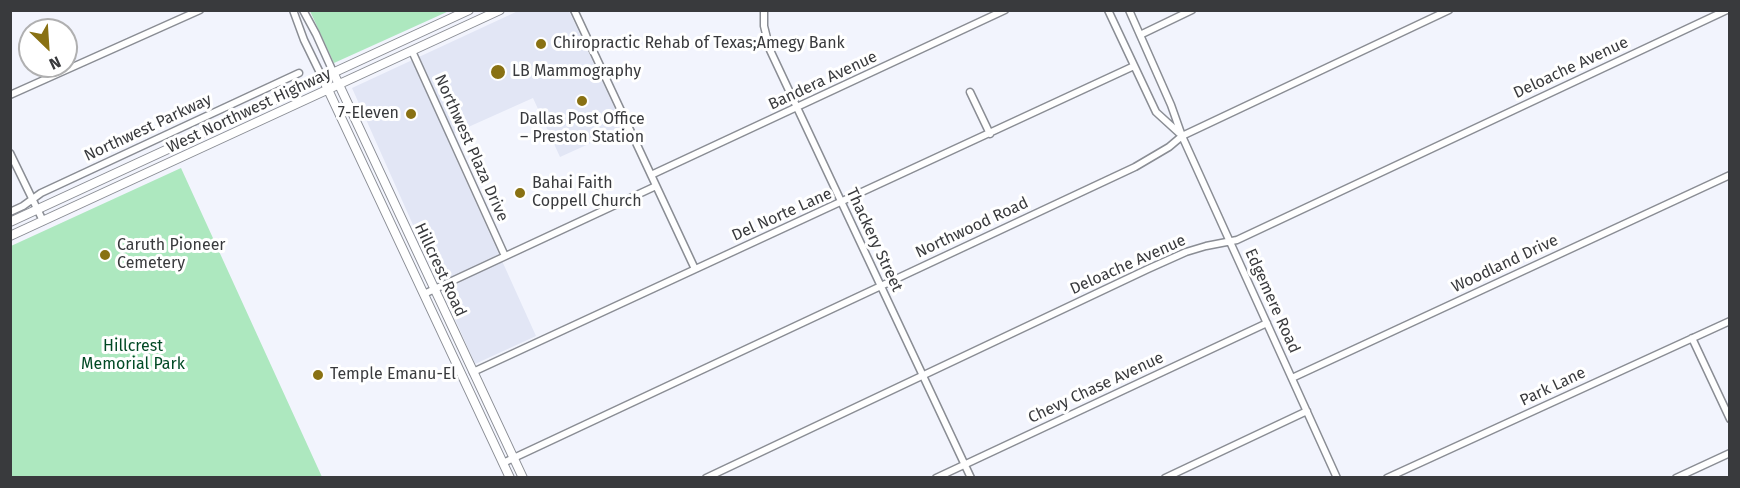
<!DOCTYPE html>
<html>
<head>
<meta charset="utf-8">
<style>
	body { margin:0 }
	#map { position:relative; width:1740px; height:488px; overflow:hidden; background:#f2f4fd; font-family:"Fira Sans",sans-serif }
	canvas { display:block }
	.frame { position:absolute; inset:0; border:12px solid #393a3d; pointer-events:none }
	.north { position:absolute; left:18px; top:18px; width:60px; height:60px; box-sizing:border-box; background:#fff; border:2px solid #b0b0b1; border-radius:50%; rotate:155deg; font-size:16px; font-weight:700; line-height:24px; text-align:center; color:#393a3d }
	.north::after { content:''; display:block; margin:auto; width:21px; height:27px; background:#897113; clip-path:polygon(50% 0,100% 100%,50% 72%,0 100%) }
</style>
</head>
<body>
<div id="map">
<canvas width="1740" height="488"></canvas>
<div class="frame"></div>
<div class="north">N</div>
</div>
<script>
const g = document.querySelector('canvas').getContext('2d');
g.lineJoin = 'round';
function fillPath(path, color) {
  g.fillStyle = color;
  g.fill(path, 'evenodd');
}
function poly(rows) {
  const path = new Path2D();
  for (const r of rows) {
    path.moveTo(r[0], r[1]);
    for (let i = 2; i < r.length; i += 2) path.lineTo(r[i], r[i + 1]);
  }
  return path;
}
function trace(path, color, width, dash) {
  g.strokeStyle = color;
  g.lineWidth = width;
  g.lineCap = dash ? 'butt' : 'round';
  g.setLineDash(dash || []);
  g.stroke(path);
}
function write(font, color, halo, rows, align = 'center') {
  g.font = font + ' "Fira Sans",sans-serif';
  g.lineWidth = 6;
  g.setLineDash([]);
  g.textBaseline = 'middle';
  g.strokeStyle = halo;
  g.fillStyle = color;
  for (const [text, x, y, turn = 0] of rows) {
    g.save();
    g.translate(x, y);
    g.rotate((+turn || 0) * Math.PI / 180);
    g.textAlign = isNaN(turn) ? turn : align;
    if (halo) g.strokeText(text, 0, 0);
    g.fillText(text, 0, 0);
    g.restore();
  }
}
fillPath(poly([
	[518,11,569,11,624,128,560,157,533,98,446,137,536,336,475,364,352,88]
]), '#e2e6f5');
fillPath(poly([
	[310,11,449,11,334,63],
	[181,168,322,477,11,477,11,246]
]), '#ade8bf');
const minor = poly([
	[293,10,304,40,323,79],
	[303,10,316,34,334,74],
	[574,10,695,269],
	[764,10,764,26,770,50,971,478],
	[1108,10,1156,112,1179,133],
	[1129,10,1171,105,1182,136,1337,478],
	[1140,35,1192,10],
	[412,51,505,256],
	[970,92,990,134],
	[10,95,200,10],
	[10,153,43,221],
	[651,175,1005,10],
	[10,212,23,206,41,193,299,73],
	[424,294,656,186],
	[1692,338,1730,419],
	[473,372,1134,66],
	[1292,378,1730,175],
	[503,463,1135,167,1169,147,1182,136,1449,10],
	[706,478,1148,269,1186,252,1206,246,1237,240,1727,10],
	[936,478,1267,323],
	[1165,478,1307,411],
	[1387,478,1730,321],
	[1676,478,1730,453]
]);
const major = poly([
	[334,74,523,478],
	[323,79,510,478],
	[10,222,469,10],
	[10,236,500,10]
]);
trace(minor, '#8a8d94', 9);
trace(major, '#8a8d94', 10);
trace(minor, '#fff', 6);
trace(major, '#fff', 8);
for (const [x, y, r, color] of [
	[541,44,6,"#897113"],
	[498,72,8,"#897113"],
	[582,101,6,"#897113"],
	[411,114,6,"#897113"],
	[520,193,6,"#897113"],
	[105,255,6,"#897113"],
	[318,375,6,"#897113"]
]) {
  const dot = new Path2D();
  dot.arc(x, y, r, 0, 2 * Math.PI);
  g.fillStyle = color;
  g.fill(dot);
  trace(dot, '#fff', 2);
}
write('16px', '#393a3d', '#fff', [
	["Chiropractic Rehab of Texas;Amegy Bank",553,44],
	["LB Mammography",512,72],
	["7-Eleven",399,114,"right"],
	["Dallas Post Office",582,120,"center"],
	["– Preston Station",582,138,"center"],
	["Bahai Faith",532,184],
	["Coppell Church",532,202],
	["Caruth Pioneer",117,246],
	["Cemetery",117,264],
	["Temple Emanu-El",330,375]
], 'left');
write('16px', '#393a3d', '#fff', [
	["Deloache Avenue",1571,68,-25],
	["Bandera Avenue",823,81,-25],
	["West Northwest Highway",249,111,-25],
	["Northwest Parkway",148,128,-25],
	["Northwest Plaza Drive",471,148,66],
	["Del Norte Lane",782,215,-24],
	["Northwood Road",972,228,-25],
	["Thackery Street",874,240,65],
	["Woodland Drive",1505,264,-25],
	["Deloache Avenue",1128,265,-24],
	["Hillcrest Road",440,270,65],
	["Edgemere Road",1272,301,66],
	["Park Lane",1553,387,-25],
	["Chevy Chase Avenue",1096,388,-25]
]);
write('16px', '#004924', '#fff', [
	["Hillcrest",133,347],
	["Memorial Park",133,365]
]);
</script>
</body>
</html>
